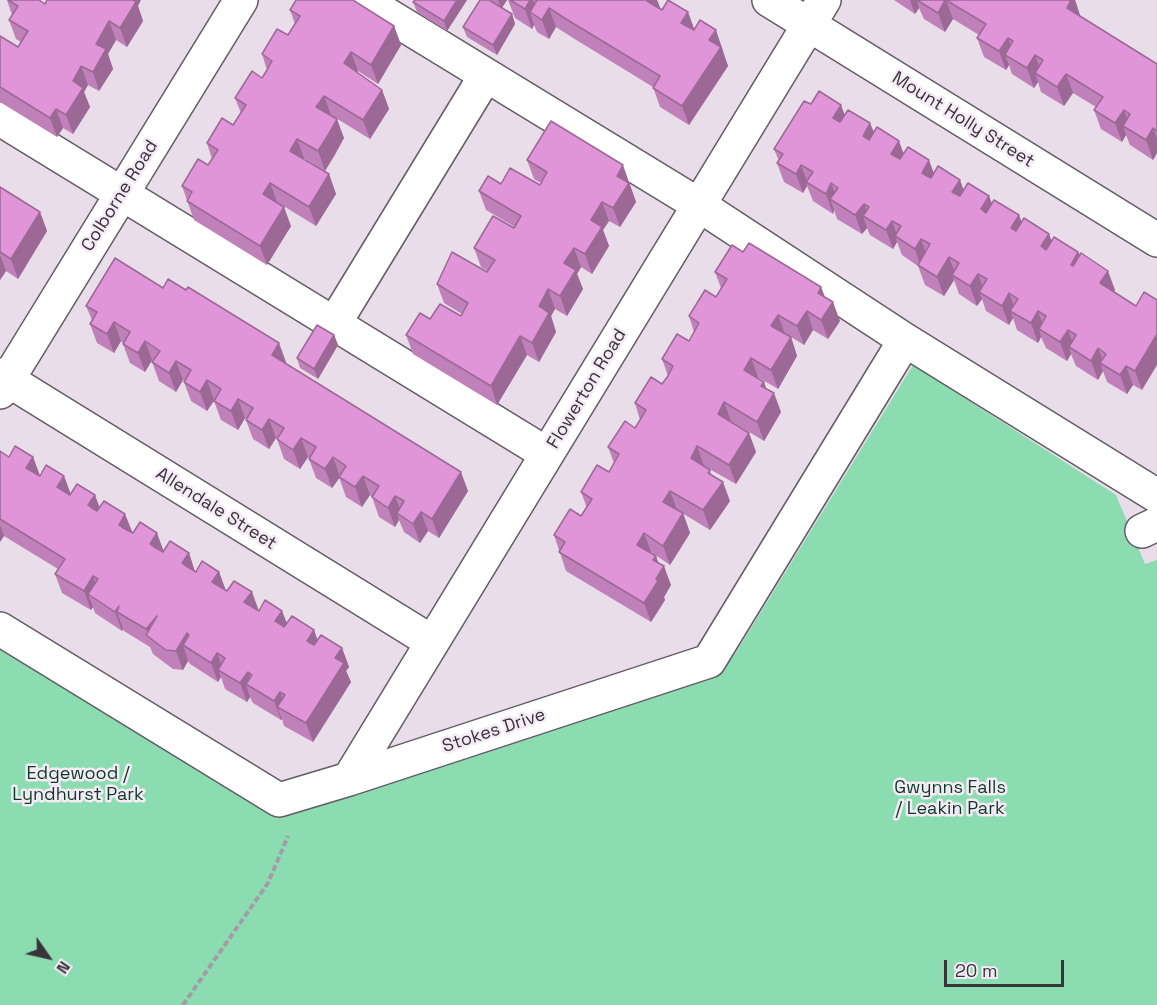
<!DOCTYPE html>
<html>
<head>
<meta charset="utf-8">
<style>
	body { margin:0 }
	#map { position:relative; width:1157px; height:1005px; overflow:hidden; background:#e8dde9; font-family:"Space Grotesk",sans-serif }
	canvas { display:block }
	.north { position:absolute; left:18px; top:927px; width:60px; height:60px; -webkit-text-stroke:4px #f5ebf6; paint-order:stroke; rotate:124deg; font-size:16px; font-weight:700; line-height:24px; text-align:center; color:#383438 }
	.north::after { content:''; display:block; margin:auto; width:21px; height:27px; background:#383438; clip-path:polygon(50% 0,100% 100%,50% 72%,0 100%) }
	.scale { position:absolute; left:944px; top:960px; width:120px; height:27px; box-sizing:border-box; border:3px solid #383438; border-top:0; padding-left:8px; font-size:18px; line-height:21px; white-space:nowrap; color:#383438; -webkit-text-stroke:4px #f5ebf6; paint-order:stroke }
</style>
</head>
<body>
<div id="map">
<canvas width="1157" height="1005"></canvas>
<div class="north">N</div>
<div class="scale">20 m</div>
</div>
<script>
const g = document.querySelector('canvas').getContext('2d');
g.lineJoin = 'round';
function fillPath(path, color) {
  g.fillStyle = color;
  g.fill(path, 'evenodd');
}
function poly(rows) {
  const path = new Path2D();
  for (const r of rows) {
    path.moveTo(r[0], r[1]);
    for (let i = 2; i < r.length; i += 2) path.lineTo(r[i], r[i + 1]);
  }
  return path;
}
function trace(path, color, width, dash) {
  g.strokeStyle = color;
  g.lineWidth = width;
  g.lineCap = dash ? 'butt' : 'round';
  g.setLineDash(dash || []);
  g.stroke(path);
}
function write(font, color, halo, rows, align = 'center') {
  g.font = font + ' "Space Grotesk",sans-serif';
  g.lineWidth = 5;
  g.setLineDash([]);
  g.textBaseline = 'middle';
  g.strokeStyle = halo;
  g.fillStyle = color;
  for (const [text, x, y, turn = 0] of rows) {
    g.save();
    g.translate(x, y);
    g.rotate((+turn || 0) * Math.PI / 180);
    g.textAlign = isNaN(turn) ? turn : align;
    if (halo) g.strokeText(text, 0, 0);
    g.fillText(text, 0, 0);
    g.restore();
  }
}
fillPath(poly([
	[913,365,1116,495,1145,564,1157,560,1157,1005,0,1005,0,645,255,801,662,691,735,654]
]), '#8bdcb0');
const minor = poly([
	[363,0,699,205,905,340,1157,496],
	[769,0,1157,240],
	[0,119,547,454],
	[334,324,486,75],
	[0,375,432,642],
	[0,392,241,0],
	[1142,531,1157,524],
	[0,629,279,800,349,779,709,661,905,340],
	[349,779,824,0]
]);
trace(minor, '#645c65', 36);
trace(poly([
	[183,1005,268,883,288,836]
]), '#a49ca5', 4, [6, 3]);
trace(minor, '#fff', 33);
fillPath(poly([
	[7,0,39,0,45,4,138,6,143,21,127,47,116,40,108,54,113,69,99,91,88,85,84,92,90,107,73,134,63,128,57,137,0,102,0,36,18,47,21,42,16,39,9,20,12,15],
	[415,0,467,0,447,31,417,12,413,2],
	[480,0,507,0,502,8,512,14,515,24,497,55,467,37,463,27],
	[508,0,657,0,660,9,694,30,723,49,722,50,728,66,689,125,660,107,653,87,573,38,556,27,549,39,537,32,534,25,532,29,515,18],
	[894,0,1075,0,1080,16,1157,64,1157,153,1153,160,1130,145,1126,135,1122,142,1101,129,1094,110,1096,107,1073,93,1064,106,1041,92,1038,82,1034,88,1012,74,1009,65,1006,70,984,57,977,38,979,35,953,19,945,32,924,19,919,8,915,14],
	[290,10,394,26,401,45,378,84,358,71,357,72,382,90,389,109,370,139,331,115,344,138,335,155,325,171,304,158,303,159,329,174,336,194,316,226,277,202,291,226,267,265,194,220,182,186,208,165,212,159,207,143,233,125,241,113,235,98,262,78,267,70,262,54,288,35,295,24],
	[811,104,870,123,874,132,934,173,964,189,989,196,992,204,1019,215,1021,222,1049,234,1051,241,1078,252,1080,255,1115,290,1114,292,1142,390,1133,385,1127,394,1107,382,1103,371,1098,380,1076,366,1071,354,1067,361,1046,348,1041,337,1038,343,1017,330,1013,318,1009,325,986,311,982,299,977,306,959,294,954,280,944,296,925,285,918,266,902,255,897,242,893,249,870,235,867,228,862,234,837,219,834,210,833,214,813,201,807,186,803,193,784,182,777,163,779,161,774,149],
	[527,160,630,184,630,185,636,202,620,227,609,221,603,230,609,246,592,274,581,267,577,274,583,289,567,316,555,309,551,316,556,332,548,346,539,362,527,355,497,405,413,354,406,335,430,319,461,316,462,314,444,303,437,284,487,272,488,271,481,267,474,248,515,227,486,210,479,191,540,185,541,183,534,179],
	[0,187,40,212,47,231,18,279,6,271,0,280],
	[743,252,821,287,825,297,840,321,828,339,813,330,804,345,791,337,797,356,778,389,758,377,781,412,764,441,731,421,749,433,756,452,736,484,704,466,710,470,712,476,730,501,710,530,677,510,683,513,690,533,670,565,651,552,650,553,656,556,658,562,671,585,664,597,665,600,651,622,566,571,554,535,581,516,587,508,581,492,609,472,614,463,608,447,635,428,640,420,635,403,662,384,668,376,662,359,689,341,694,332,689,316,716,297,721,288,715,272],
	[163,288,286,362,285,364,468,491,439,538,428,531,420,543,404,532,399,520,395,527,379,517,372,497,370,495,362,507,346,497,339,477,340,477,332,488,316,478,309,459,310,458,308,457,300,469,284,459,277,439,278,438,276,438,269,449,253,439,246,420,246,419,245,418,238,430,221,420,214,401,215,400,207,411,191,401,184,382,185,381,183,380,176,392,159,381,152,362,153,361,152,360,145,372,130,363,123,344,123,343,121,341,114,353,97,343,90,324,92,320,86,306],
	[334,335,338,345,318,379,300,368,297,358],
	[0,451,9,457,33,457,40,476,64,476,71,495,95,495,99,508,125,514,133,533,163,551,189,553,195,572,219,572,226,591,259,611,282,611,287,623,314,630,317,640,342,648,349,667,346,671,351,682,313,742,284,726,282,719,281,720,253,703,250,697,247,702,225,689,221,677,218,682,190,664,188,661,183,670,173,669,153,654,150,647,124,631,123,629,122,631,95,613,93,607,91,610,62,593,55,574,58,569,4,536,0,542]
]), '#c080b9');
fillPath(poly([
	[127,0,141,0,138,6,143,21,127,47,120,28],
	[457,0,467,0,447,31,444,21],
	[498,0,507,0,501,9],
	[530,0,533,0,539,17,530,12,534,25,532,29,525,9],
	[648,0,657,0,661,10,647,1],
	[910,0,917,0,919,8,915,14],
	[946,0,953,19,945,32,938,13],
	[1071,0,1075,0,1080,15,1073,27,1067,8],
	[549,8,556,27,549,39,542,20],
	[688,12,695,31,681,23],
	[512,14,515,24,497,55,493,45],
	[109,21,116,40,108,54,113,69,99,91,93,72,96,44],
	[394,26,401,45,378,84,371,65],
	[716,30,728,66,689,125,682,106,709,40],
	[1008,38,1015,57,1005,55,1009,65,1006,70,999,51],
	[351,52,358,71,351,83,344,63],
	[1035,55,1042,74,1035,73,1038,82,1034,88,1027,68],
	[81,66,88,85,84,92,90,107,73,134,66,115,73,81],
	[1066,74,1073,93,1064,106,1057,87],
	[382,90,389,109,370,139,363,120],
	[324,96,331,115,323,126,316,107],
	[841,105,848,124,840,137,833,118],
	[56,109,63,128,57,137,50,118],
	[1124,110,1131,129,1123,126,1126,135,1122,142,1115,123],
	[337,119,344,138,325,171,318,151],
	[870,123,877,142,869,155,863,136],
	[1153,128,1157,138,1157,153,1153,160,1146,140],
	[297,139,304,158,297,170,290,151],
	[899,141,906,160,898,173,891,154],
	[929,160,936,179,928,192,922,173],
	[623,165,636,202,620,227,613,208,617,176],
	[801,165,808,184,806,182,807,186,803,193,796,174],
	[329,174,336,194,316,226,309,207],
	[960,180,967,199,959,211,952,192],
	[270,183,277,202,263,194],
	[831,183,838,202,830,199,834,210,833,214,826,194],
	[989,196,996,215,987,229,981,209],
	[602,202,609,221,603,230,609,246,592,274,585,254,591,220],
	[864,204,871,221,863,216,867,228,862,234,855,215],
	[284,207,291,226,267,265,260,246],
	[40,212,47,231,18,279,11,259],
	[1019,215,1026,234,1018,247,1011,228],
	[892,221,898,238,895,236,897,242,893,249,886,230],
	[1049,234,1056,253,1048,266,1041,246],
	[921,239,928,258,921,268,915,249],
	[574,248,581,267,577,274,583,289,567,316,560,296,564,263],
	[1078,252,1085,271,1077,284,1071,265],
	[0,255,6,271,0,280],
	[949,257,956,276,952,275,954,280,944,296,937,277],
	[1108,271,1115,290,1107,303,1100,283],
	[978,274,985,293,979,292,982,299,977,306,970,286],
	[821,287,828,306,818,293],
	[548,289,555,309,551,316,556,332,539,362,532,343,539,306],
	[1009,293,1016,312,1010,311,1013,318,1009,325,1002,306],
	[833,302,840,321,828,339,821,320],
	[807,311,813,330,804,345,797,326],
	[1038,311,1045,331,1039,329,1041,337,1038,343,1031,323],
	[778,315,785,334,771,326],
	[114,322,121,341,114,353,107,334],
	[1068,330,1075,349,1069,347,1071,354,1067,361,1060,342],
	[1157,334,1157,365,1142,390,1135,371],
	[334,335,338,345,318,379,314,369],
	[520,336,527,355,497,405,491,386],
	[791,337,797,356,778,389,771,370],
	[145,341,152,360,145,372,138,353],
	[279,343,286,362,279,374,272,355],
	[1098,348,1105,365,1100,363,1103,371,1098,380,1091,361],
	[751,358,758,377,751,389,744,370],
	[176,361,183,380,176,392,169,373],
	[1126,366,1133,385,1127,394,1120,375],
	[207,380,214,400,207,411,200,392],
	[764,382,770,399,774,393,781,412,764,441,757,422,761,386],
	[238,399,245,418,238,430,231,411],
	[724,402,731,421,718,414],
	[269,419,276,438,269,449,262,430],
	[749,433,756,452,736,484,729,465],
	[301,438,308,457,300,469,293,450],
	[697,446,704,466,697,477,691,458],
	[33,457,40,476,26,468],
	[333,457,340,477,332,488,325,469],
	[461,472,468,491,439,538,432,519],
	[64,476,71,495,64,506,57,487],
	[363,476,370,495,362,507,355,487],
	[723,482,730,501,710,530,703,510],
	[670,491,677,510,663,502],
	[95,495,102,514,88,505],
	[395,496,402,515,397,513,399,520,395,527,388,508],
	[421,512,428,531,420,543,413,524],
	[683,513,690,533,670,565,663,546],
	[125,514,132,533,119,525],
	[0,525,4,536,0,542],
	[157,533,164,552,150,544],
	[644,533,651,552,644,564,637,545],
	[189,553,195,572,182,563],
	[656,556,661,571,664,566,671,585,664,597,665,600,651,622,644,603,653,560],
	[219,572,226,591,212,582],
	[93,576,100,595,88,594,93,607,91,610,84,591],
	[252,592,259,611,244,602],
	[119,606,117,612,123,629,122,631,115,612],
	[282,611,289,630,275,621],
	[157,616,149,637,146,629],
	[314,630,321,649,307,641],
	[187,633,193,652,183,645,188,661,183,670,176,651],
	[342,648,349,667,346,671,351,682,313,742,306,723,335,658],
	[217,653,224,672,218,670,221,677,218,682,211,663],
	[248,672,254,689,246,684,250,697,247,702,240,683],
	[280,692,287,711,277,707,282,719,281,720,274,701]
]), '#9c6896');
const building = poly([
	[8,0,39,0,45,4,47,0,133,0,136,2,120,28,109,21,96,44,106,49,93,72,81,66,73,81,83,88,66,115,56,109,50,118,0,87,0,36,18,47,28,31,9,20,18,6,8,0],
	[296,0,353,0,394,26,371,65,351,52,344,63,382,90,363,120,324,96,316,107,337,119,328,135,318,151,297,139,290,151,329,174,309,207,270,183,263,194,284,207,260,246,187,201,192,192,182,186,198,159,208,165,218,150,207,143,222,118,233,125,246,105,235,98,252,71,262,78,267,70,272,61,262,54,277,29,288,35,300,16,290,10,296,0],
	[415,0,457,0,444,21,413,2,415,0],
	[480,0,489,0,512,14,493,45,463,27,480,0],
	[510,0,530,0,525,9,510,0],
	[536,0,648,0,647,1,662,10,668,0,688,12,681,23,694,30,700,20,716,30,709,40,721,47,682,106,653,88,660,76,566,19,549,8,542,20,530,12,537,0,536,0],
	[917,0,945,0,938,13,917,0],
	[946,0,1071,0,1067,8,1157,64,1157,131,1153,128,1146,140,1123,126,1130,114,1124,110,1115,123,1094,110,1103,97,1066,74,1057,87,1035,73,1043,60,1035,55,1027,68,1005,55,1013,41,1008,38,999,51,977,38,986,24,946,0],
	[819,91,841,105,833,118,840,122,848,110,870,123,863,136,869,140,877,127,899,141,891,154,900,159,908,147,929,160,922,173,925,175,931,178,938,166,960,180,952,192,960,196,968,183,989,196,981,209,986,213,994,200,1019,215,1011,228,1016,231,1024,218,1049,234,1041,246,1046,250,1054,237,1078,252,1071,265,1073,266,1081,253,1108,271,1100,283,1136,306,1144,292,1157,300,1157,334,1135,371,1126,366,1120,375,1100,363,1106,354,1098,348,1091,361,1069,347,1076,335,1068,330,1060,342,1039,329,1046,316,1038,311,1031,323,1010,311,1018,299,1009,293,1002,306,979,292,987,279,978,274,970,286,952,275,959,263,949,257,937,277,918,265,930,244,921,239,915,249,895,236,901,226,892,221,886,230,863,216,869,207,864,204,855,215,830,199,838,188,831,183,826,194,806,182,813,172,801,165,796,174,777,163,783,154,774,149,804,101,811,104,819,91],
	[551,121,623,165,617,176,629,183,613,208,602,202,591,220,602,227,585,254,574,248,564,263,576,270,560,296,548,289,539,306,549,313,541,327,532,343,520,336,491,386,406,335,420,313,430,319,440,304,461,316,468,303,437,284,452,252,487,272,495,260,474,248,493,216,514,228,521,216,479,191,488,176,501,184,510,168,540,185,547,172,527,160,551,121],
	[0,187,40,212,11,259,0,252,0,187],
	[749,243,821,287,818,293,833,302,821,320,807,311,797,326,778,315,771,326,791,337,771,370,751,358,744,370,764,382,761,386,774,393,757,422,724,402,718,414,749,433,729,465,697,446,691,458,710,470,708,473,723,482,703,510,670,491,663,502,683,513,663,546,644,533,637,545,656,556,653,560,664,566,656,579,658,581,644,603,559,552,565,542,554,535,570,509,581,516,592,499,581,492,597,465,609,472,619,454,608,447,625,421,635,428,640,420,646,410,635,403,651,377,662,384,668,376,673,366,662,359,677,334,689,341,699,323,689,316,705,290,716,297,727,279,715,272,732,245,743,252,749,243],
	[115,258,163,288,168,279,186,290,188,287,279,343,272,355,461,472,432,519,421,512,413,524,397,513,404,501,399,498,395,496,388,508,372,497,379,486,363,476,355,487,339,477,346,466,333,457,325,469,309,459,316,447,301,438,293,450,277,439,284,428,269,419,262,430,246,420,253,408,238,399,231,411,214,401,221,389,207,380,200,392,184,382,191,370,176,361,169,373,152,362,160,351,145,341,138,353,123,344,130,332,114,322,107,334,90,324,97,312,86,306,115,258],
	[317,325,334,335,314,369,297,358,317,325],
	[15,446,33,457,26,468,40,476,46,465,64,476,57,487,70,495,77,484,95,495,88,505,92,508,97,511,104,501,125,514,119,525,123,528,133,533,140,522,157,533,150,544,154,547,163,552,170,541,189,553,182,563,186,566,196,572,202,561,219,572,212,582,227,591,234,581,252,592,244,602,259,611,265,600,282,611,275,621,284,627,292,616,314,630,307,641,310,643,314,645,321,635,342,648,335,658,344,663,306,723,277,707,285,695,280,692,274,701,246,684,252,675,248,672,240,683,218,670,225,658,217,653,211,663,183,645,189,635,187,633,176,651,166,650,146,635,157,616,146,629,117,612,119,606,115,612,88,594,98,579,93,576,84,591,55,574,65,559,0,519,0,451,9,457,15,446]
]);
fillPath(building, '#df95d7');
trace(building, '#9c6896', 1.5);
write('18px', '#383438', '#f5ebf6', [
	["Mount Holly Street",963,120,32],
	["Colborne Road",120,196,-58],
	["Flowerton Road",587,389,-59],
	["Allendale Street",216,509,32],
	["Stokes Drive",494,731,-18]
]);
write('18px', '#0e3b26', '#f5ebf6', [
	["Edgewood /",78,774],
	["Lyndhurst Park",78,795],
	["Gwynns Falls",950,788],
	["/ Leakin Park",950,809]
]);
</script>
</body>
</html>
